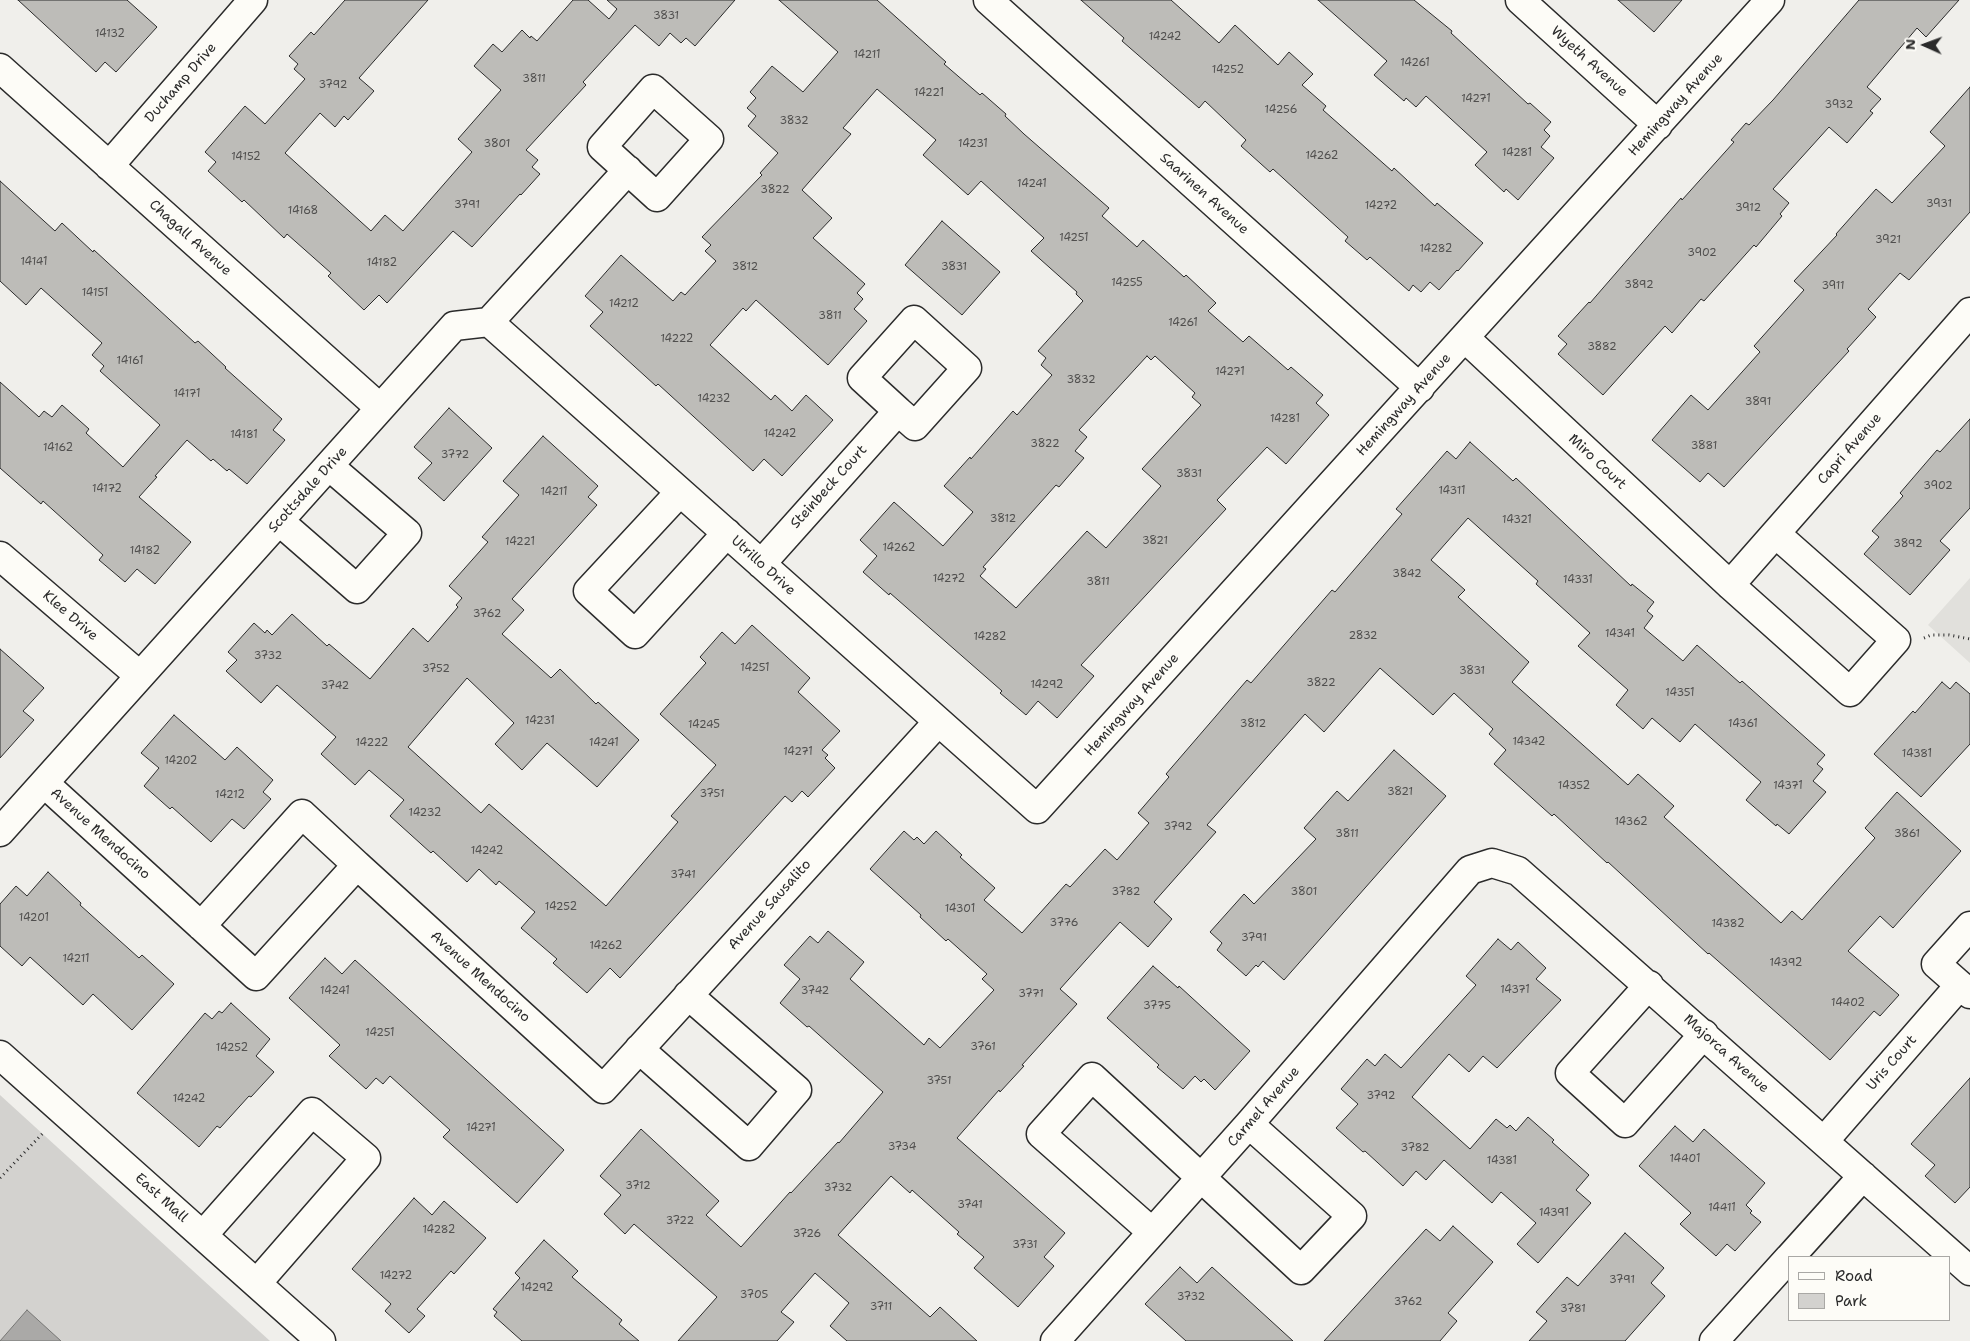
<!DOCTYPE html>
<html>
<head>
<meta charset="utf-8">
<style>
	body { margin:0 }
	#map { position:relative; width:1970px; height:1341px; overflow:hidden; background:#f0efeb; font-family:"Shantell Sans",sans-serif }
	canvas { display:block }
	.legend { position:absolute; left:1788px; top:1256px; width:162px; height:65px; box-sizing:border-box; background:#fdfcf7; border:1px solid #a9a8a5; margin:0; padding:6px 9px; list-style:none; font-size:15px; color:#2b2b2b }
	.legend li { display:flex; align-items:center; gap:10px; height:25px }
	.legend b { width:25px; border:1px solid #a9a8a5 }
	.north { position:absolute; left:1900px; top:20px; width:50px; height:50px; -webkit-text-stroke:4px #fdfcf7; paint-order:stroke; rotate:272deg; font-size:14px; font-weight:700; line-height:20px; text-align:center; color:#2b2b2b }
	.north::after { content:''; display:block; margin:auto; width:18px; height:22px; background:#2b2b2b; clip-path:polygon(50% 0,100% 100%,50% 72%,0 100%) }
</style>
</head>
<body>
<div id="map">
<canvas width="1970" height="1341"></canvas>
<ul class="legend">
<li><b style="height:6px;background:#fdfcf7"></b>Road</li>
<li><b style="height:14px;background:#d3d2cf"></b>Park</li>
</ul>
<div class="north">N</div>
</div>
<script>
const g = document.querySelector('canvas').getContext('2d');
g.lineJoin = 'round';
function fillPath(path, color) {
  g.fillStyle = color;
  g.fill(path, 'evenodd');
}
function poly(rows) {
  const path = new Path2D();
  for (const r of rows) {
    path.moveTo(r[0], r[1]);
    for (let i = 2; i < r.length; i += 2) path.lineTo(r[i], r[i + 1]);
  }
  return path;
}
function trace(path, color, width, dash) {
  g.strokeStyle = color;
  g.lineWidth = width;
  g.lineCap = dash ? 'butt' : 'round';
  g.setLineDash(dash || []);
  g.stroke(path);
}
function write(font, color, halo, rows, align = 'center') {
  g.font = font + ' "Shantell Sans",sans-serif';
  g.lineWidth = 4;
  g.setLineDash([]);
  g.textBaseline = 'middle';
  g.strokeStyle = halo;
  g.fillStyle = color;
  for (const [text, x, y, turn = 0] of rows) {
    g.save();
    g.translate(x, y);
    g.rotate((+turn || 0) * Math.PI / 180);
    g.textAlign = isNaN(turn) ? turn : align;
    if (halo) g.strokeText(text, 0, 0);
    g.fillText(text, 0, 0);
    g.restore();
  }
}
fillPath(poly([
	[1970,578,1970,663,1928,625]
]), '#e1e0dc');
fillPath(poly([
	[0,1095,270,1341,0,1341]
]), '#d3d2cf');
const water = poly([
	[27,1310,61,1341,0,1341,27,1310]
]);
fillPath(water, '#aaa9a7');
trace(water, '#777775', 1);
const building = poly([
	[18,0,127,0,157,27,116,72,105,62,96,72,18,0],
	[345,0,428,0,359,78,374,91,348,120,344,116,335,127,320,113,285,153,371,231,385,215,403,231,472,152,458,139,501,90,474,66,493,44,502,52,522,30,530,38,531,36,537,41,573,0,588,0,609,19,617,9,607,0,735,0,695,46,686,38,681,43,670,33,659,46,635,25,583,82,586,85,526,150,538,160,532,167,540,174,521,195,520,194,472,247,453,231,387,303,379,295,364,310,328,276,331,273,287,234,284,238,244,200,242,202,208,171,216,162,205,152,245,106,265,124,305,79,294,69,298,64,289,56,311,32,314,35,345,0],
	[779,0,877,0,946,62,944,64,980,95,982,93,1006,114,1005,116,1024,134,1109,208,1102,216,1137,247,1143,240,1184,277,1186,275,1216,303,1208,311,1243,342,1249,336,1288,370,1291,367,1323,395,1316,403,1329,415,1286,464,1267,447,1217,500,1226,509,1081,665,1094,676,1057,718,1038,701,1026,715,1000,693,1002,691,890,593,889,595,863,572,877,556,860,540,894,502,943,546,973,512,944,486,970,457,971,459,1013,411,1017,415,1052,375,1041,365,1046,358,1038,351,1083,301,1076,294,1077,292,1031,251,1044,238,981,181,968,195,923,155,936,140,877,89,843,128,851,134,802,190,832,218,813,238,865,284,857,293,863,299,854,309,867,321,828,365,756,300,746,311,743,308,710,345,771,400,775,395,792,411,806,395,833,420,782,476,764,459,753,471,658,384,656,386,590,326,603,312,585,296,621,255,673,301,681,292,685,295,716,261,705,251,711,245,702,237,762,175,760,173,778,153,748,126,756,116,747,108,756,98,750,92,772,66,803,92,838,52,779,0],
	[1147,356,1151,360,1155,356,1195,393,1192,397,1201,405,1142,469,1161,486,1106,548,1087,531,1016,608,980,576,986,569,983,567,1056,485,1059,487,1084,458,1075,451,1087,437,1079,430,1147,356],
	[1081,0,1171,0,1219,43,1235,25,1278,65,1289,52,1313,74,1302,85,1326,106,1323,110,1392,171,1394,168,1435,206,1437,203,1483,243,1458,271,1457,270,1439,290,1430,282,1421,292,1413,285,1409,291,1370,257,1367,260,1345,241,1348,237,1273,169,1270,172,1241,146,1246,140,1205,101,1199,108,1122,41,1124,38,1081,0],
	[1318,0,1414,0,1452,31,1451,33,1528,104,1530,103,1551,122,1544,130,1550,136,1541,147,1554,158,1518,200,1506,189,1504,192,1475,165,1487,152,1426,96,1416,107,1406,98,1404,101,1374,75,1387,61,1318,0],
	[1618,0,1682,0,1654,32,1618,0],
	[1859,0,1959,0,1926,37,1917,28,1867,87,1881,99,1870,111,1873,113,1847,143,1829,127,1773,189,1789,203,1780,214,1782,216,1756,247,1754,245,1704,301,1701,299,1672,333,1665,326,1603,395,1558,354,1567,344,1558,336,1589,302,1590,303,1681,198,1682,200,1734,142,1731,140,1746,123,1749,125,1773,100,1859,0],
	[1970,87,1970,212,1909,280,1900,273,1868,309,1876,317,1847,349,1849,351,1724,487,1708,473,1700,482,1652,440,1691,395,1708,410,1760,352,1754,346,1804,290,1794,281,1837,235,1836,234,1876,189,1892,203,1945,146,1930,132,1970,87],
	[0,181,55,231,62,223,93,252,94,250,195,343,198,341,226,367,225,368,282,419,273,430,285,440,247,484,229,469,227,471,213,459,211,461,187,440,155,476,157,477,139,497,191,542,155,584,137,569,125,582,99,560,103,555,43,501,41,504,0,468,0,382,39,417,44,411,52,417,62,405,89,429,86,433,123,467,160,425,100,371,104,366,92,355,102,343,41,288,26,305,0,281,0,181],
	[942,221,1000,272,962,315,905,265,942,221],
	[449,408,492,448,444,501,418,478,432,463,414,447,449,408],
	[1970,419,1970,508,1940,541,1950,550,1910,595,1864,554,1879,537,1872,531,1903,496,1900,493,1937,450,1940,452,1970,419],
	[543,436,598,486,588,497,597,505,512,599,524,610,502,634,551,678,560,669,596,704,598,702,639,740,597,787,547,743,522,770,495,744,514,723,467,678,408,747,481,813,489,804,606,906,678,822,671,816,716,765,660,714,706,663,700,657,722,632,735,644,752,625,810,678,798,692,840,731,822,750,828,755,825,758,835,768,808,797,802,791,792,802,785,796,620,978,610,968,587,993,553,963,557,959,521,928,535,912,499,881,496,885,479,869,467,882,433,851,431,853,390,816,404,800,369,770,355,785,321,754,336,737,277,685,261,703,226,671,237,660,228,652,254,623,265,633,267,630,272,635,292,614,327,646,329,644,370,679,413,628,428,642,458,607,456,605,462,598,449,586,488,542,482,537,519,495,503,481,543,436],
	[1470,442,1513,481,1516,478,1631,586,1632,584,1654,602,1647,611,1653,616,1644,628,1683,661,1697,645,1740,683,1742,681,1825,755,1817,764,1823,769,1813,781,1826,792,1789,834,1777,824,1776,826,1746,800,1761,782,1695,724,1680,742,1652,718,1643,729,1616,705,1628,690,1578,646,1590,633,1536,584,1538,581,1468,518,1431,560,1465,590,1458,597,1529,662,1512,682,1628,785,1638,774,1674,806,1664,817,1781,923,1792,911,1802,920,1875,838,1865,828,1897,792,1961,851,1893,928,1880,916,1848,951,1899,995,1880,1016,1874,1011,1830,1060,1709,953,1708,954,1608,862,1607,863,1554,814,1552,816,1494,764,1506,750,1489,734,1493,729,1454,693,1433,715,1380,668,1324,732,1305,714,1207,825,1216,832,1154,902,1172,919,1148,947,1120,922,1060,989,1077,1004,1022,1065,1024,1066,1000,1092,999,1090,957,1138,1065,1233,1044,1257,1054,1266,1018,1307,974,1268,984,1257,957,1234,959,1232,912,1190,910,1193,891,1176,838,1235,930,1317,940,1307,977,1341,847,1341,830,1326,849,1303,815,1273,781,1312,794,1322,777,1341,678,1341,717,1297,634,1224,625,1234,604,1214,621,1195,600,1176,641,1129,719,1201,706,1215,741,1247,790,1192,791,1193,838,1142,839,1143,883,1092,809,1026,807,1027,780,1003,800,979,784,965,810,936,818,943,828,931,864,962,850,979,924,1045,929,1038,940,1048,994,990,982,979,987,974,948,939,946,941,920,917,921,915,870,869,904,831,914,840,917,837,924,844,936,831,962,855,960,857,995,888,984,900,1022,933,1066,884,1070,887,1105,849,1117,860,1149,823,1138,813,1169,777,1166,774,1247,680,1251,683,1332,590,1335,592,1402,514,1396,509,1447,451,1456,459,1470,442],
	[0,649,44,688,23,711,34,720,0,758,0,649],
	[1942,682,1950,689,1956,682,1970,694,1970,744,1921,797,1874,754,1913,711,1915,713,1942,682],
	[174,715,225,760,237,747,273,780,263,792,271,799,244,829,232,819,211,842,172,807,170,809,144,786,159,768,141,753,174,715],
	[1394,750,1446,796,1284,980,1263,961,1258,967,1256,965,1246,976,1217,950,1222,943,1210,932,1244,894,1254,904,1316,839,1304,828,1337,791,1348,801,1394,750],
	[48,872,81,903,80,905,139,958,142,955,174,984,132,1030,93,994,83,1005,30,957,22,966,0,946,0,904,16,886,27,896,48,872],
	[1498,939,1511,950,1518,942,1546,968,1536,979,1561,1000,1497,1068,1483,1056,1469,1072,1449,1054,1412,1097,1470,1149,1496,1119,1507,1128,1510,1125,1516,1131,1528,1117,1554,1140,1552,1142,1589,1175,1576,1190,1591,1203,1538,1263,1517,1244,1536,1223,1501,1192,1492,1203,1444,1160,1426,1180,1416,1171,1403,1186,1365,1151,1363,1152,1336,1128,1358,1104,1341,1089,1367,1059,1375,1066,1385,1054,1401,1068,1476,985,1466,976,1498,939],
	[325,958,342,974,355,960,564,1150,517,1203,443,1137,450,1130,390,1076,383,1084,376,1078,366,1089,329,1056,340,1045,289,998,325,958],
	[1153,966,1178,988,1179,986,1250,1051,1215,1090,1204,1079,1201,1082,1195,1076,1183,1089,1157,1067,1159,1065,1107,1018,1153,966],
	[231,1003,270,1039,256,1056,274,1072,251,1097,249,1096,220,1128,217,1126,199,1147,137,1093,205,1013,212,1019,219,1011,222,1013,231,1003],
	[1970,1078,1970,1187,1955,1203,1925,1176,1935,1165,1911,1144,1970,1078],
	[1675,1126,1693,1142,1704,1129,1765,1183,1746,1205,1752,1211,1750,1213,1761,1222,1735,1251,1727,1244,1716,1256,1680,1224,1691,1213,1639,1166,1675,1126],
	[414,1198,432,1215,444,1201,486,1238,454,1274,451,1271,417,1309,425,1316,409,1333,385,1311,391,1304,352,1269,414,1198],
	[1453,1226,1493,1262,1448,1313,1457,1321,1440,1341,1324,1341,1426,1229,1440,1241,1453,1226],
	[1625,1233,1664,1268,1651,1283,1665,1296,1625,1341,1529,1341,1547,1321,1536,1312,1567,1277,1578,1286,1625,1233],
	[544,1240,578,1271,572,1277,622,1320,619,1324,639,1341,522,1341,494,1316,497,1312,493,1309,520,1278,515,1273,544,1240],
	[1180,1267,1197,1283,1212,1267,1293,1341,1186,1341,1145,1304,1180,1267]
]);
fillPath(building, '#bdbcb8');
trace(building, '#2b2b2b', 1);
const minor = poly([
	[988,0,1420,388],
	[1520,0,1658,125],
	[0,68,380,408],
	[653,89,709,139,657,197,602,147,653,89],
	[109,166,253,0],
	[489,322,1037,809,1770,0],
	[1465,338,1730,585,1850,692,1896,640,1776,534],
	[680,492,588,591,635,634,727,533],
	[279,521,357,589,407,533,329,466],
	[0,556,140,676],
	[761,564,898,411,915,426,967,368,914,320,862,378,898,411],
	[1730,585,1970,312],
	[44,783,256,976,357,865,603,1089,938,722],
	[0,832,454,326,489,322,628,170],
	[201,926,302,814,357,865],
	[1970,926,1936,964,1970,994],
	[1649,985,1570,1073,1625,1123,1704,1034],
	[639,1049,749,1146,797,1090,688,995],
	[0,1055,321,1341],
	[1824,1141,1960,985],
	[1152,1232,1041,1134,1092,1077,1301,1270,1352,1216,1249,1124],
	[203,1235,312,1112,366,1158,257,1283],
	[1790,1257,1863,1176],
	[1055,1341,1249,1124,1470,870,1492,863,1518,871,1970,1271],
	[1714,1341,1789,1258]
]);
trace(minor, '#2b2b2b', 31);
trace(poly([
	[1924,638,1931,635,1949,635,1970,639],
	[0,1178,44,1132]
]), '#2b2b2b', 3, [1, 4]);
trace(minor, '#fdfcf7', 28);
write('11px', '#504f4e', null, [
	["3831",666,16],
	["14132",110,34],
	["14242",1165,37],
	["14211",867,55],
	["14261",1415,63],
	["14252",1228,70],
	["3811",534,79],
	["3792",333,85],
	["14221",929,93],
	["14271",1476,99],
	["3932",1839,105],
	["14256",1281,110],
	["3832",794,121],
	["3801",497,144],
	["14231",973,144],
	["14281",1517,153],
	["14262",1322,156],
	["14152",246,157],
	["14241",1032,184],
	["3822",775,190],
	["3931",1939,204],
	["3791",467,205],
	["14272",1381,206],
	["3912",1748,208],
	["14168",303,211],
	["14251",1074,238],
	["3921",1888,240],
	["14282",1436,249],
	["3902",1702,253],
	["14141",34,262],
	["14182",382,263],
	["3812",745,267],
	["3831",954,267],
	["14255",1127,283],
	["3892",1639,285],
	["3911",1833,286],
	["14151",95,293],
	["14212",624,304],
	["3811",830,316],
	["14261",1183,323],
	["14222",677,339],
	["3882",1602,347],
	["14161",130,361],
	["14271",1230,372],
	["3832",1081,380],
	["14171",187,394],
	["14232",714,399],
	["3891",1758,402],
	["14281",1285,419],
	["14242",780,434],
	["14181",244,435],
	["3822",1045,444],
	["3881",1704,446],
	["14162",58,448],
	["3772",455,455],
	["3831",1189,474],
	["3902",1938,486],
	["14172",107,489],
	["14311",1452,491],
	["14211",554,492],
	["3812",1003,519],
	["14321",1517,520],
	["3821",1155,541],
	["14221",520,542],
	["3892",1908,544],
	["14262",899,548],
	["14182",145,551],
	["3842",1407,574],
	["14272",949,579],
	["14331",1578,580],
	["3811",1098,582],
	["3762",487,614],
	["14341",1620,634],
	["2832",1363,636],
	["14282",990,637],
	["3732",268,656],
	["14251",755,668],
	["3752",436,669],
	["3831",1472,671],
	["3822",1321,683],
	["14292",1047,685],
	["3742",335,686],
	["14351",1680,693],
	["14231",540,721],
	["3812",1253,724],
	["14361",1743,724],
	["14245",704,725],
	["14342",1529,742],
	["14222",372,743],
	["14241",604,743],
	["14271",798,752],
	["14381",1917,754],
	["14202",181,761],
	["14352",1574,786],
	["14371",1788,786],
	["3821",1400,792],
	["3751",712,794],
	["14212",230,795],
	["14232",425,813],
	["14362",1631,822],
	["3792",1178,827],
	["3811",1347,834],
	["3861",1907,834],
	["14242",487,851],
	["3741",683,875],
	["3782",1126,892],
	["3801",1304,892],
	["14252",561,907],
	["14301",960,909],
	["14201",34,918],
	["3776",1064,923],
	["14382",1728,924],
	["3791",1254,938],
	["14262",606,946],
	["14211",76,959],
	["14392",1786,963],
	["14371",1515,990],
	["14241",335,991],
	["3742",815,991],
	["3771",1031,994],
	["14402",1848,1003],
	["3775",1157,1006],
	["14251",380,1033],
	["3761",983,1047],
	["14252",232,1048],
	["3751",939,1081],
	["3792",1381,1096],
	["14242",189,1099],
	["14271",481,1128],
	["3734",902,1147],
	["3782",1415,1148],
	["14401",1685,1159],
	["14381",1502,1161],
	["3712",638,1186],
	["3732",838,1188],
	["3741",970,1205],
	["14411",1722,1208],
	["14391",1554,1213],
	["3722",680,1221],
	["14282",439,1230],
	["3726",807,1234],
	["3731",1025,1245],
	["14272",396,1276],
	["3791",1622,1280],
	["14292",537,1288],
	["3705",754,1295],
	["3732",1191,1297],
	["3762",1408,1302],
	["3711",881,1307],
	["3781",1573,1309]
]);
write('14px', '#2b2b2b', '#fdfcf7', [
	["Wyeth Avenue",1589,62,42],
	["Duchamp Drive",181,83,-49],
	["Hemingway Avenue",1676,105,-48],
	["Saarinen Avenue",1204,194,42],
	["Chagall Avenue",190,238,42],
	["Hemingway Avenue",1404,405,-48],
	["Capri Avenue",1850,449,-49],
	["Miro Court",1597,462,43],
	["Steinbeck Court",829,487,-48],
	["Scottsdale Drive",308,490,-48],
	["Utrillo Drive",763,566,42],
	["Klee Drive",70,616,41],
	["Hemingway Avenue",1132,705,-48],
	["Avenue Mendocino",100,834,42],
	["Avenue Sausalito",770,905,-48],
	["Avenue Mendocino",480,977,42],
	["Majorca Avenue",1726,1054,42],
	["Uris Court",1892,1063,-49],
	["Carmel Avenue",1264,1107,-49],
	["East Mall",161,1198,42]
]);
</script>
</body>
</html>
